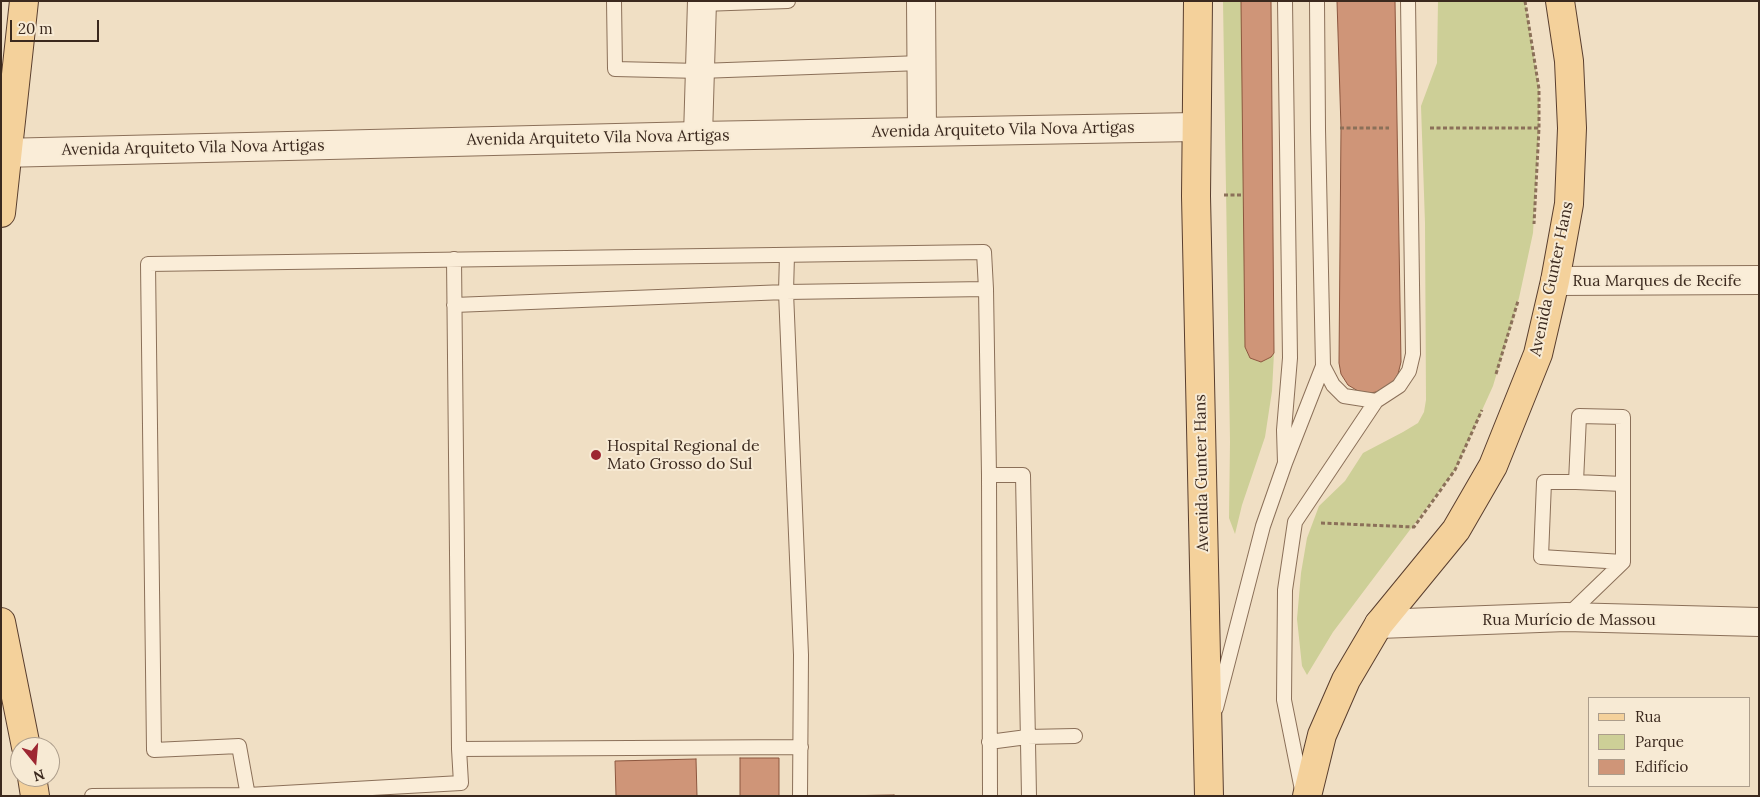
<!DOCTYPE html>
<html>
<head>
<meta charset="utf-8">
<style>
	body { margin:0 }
	#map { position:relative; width:1760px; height:797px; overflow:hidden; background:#f0dfc4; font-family:Lora,serif }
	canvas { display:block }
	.frame { position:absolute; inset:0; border:2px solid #3b291e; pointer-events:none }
	.legend { position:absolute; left:1588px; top:697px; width:162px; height:90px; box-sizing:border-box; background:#f7ead4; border:1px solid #ac9d8b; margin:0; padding:6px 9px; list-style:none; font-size:15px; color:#3b291e }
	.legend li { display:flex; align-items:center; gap:10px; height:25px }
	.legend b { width:25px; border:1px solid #ac9d8b }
	.north { position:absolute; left:10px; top:737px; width:50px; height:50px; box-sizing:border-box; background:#f7ead4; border:1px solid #ac9d8b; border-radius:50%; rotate:163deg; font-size:14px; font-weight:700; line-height:20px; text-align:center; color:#3b291e }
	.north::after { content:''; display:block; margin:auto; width:18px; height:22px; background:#9d2732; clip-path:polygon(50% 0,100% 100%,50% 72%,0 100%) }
	.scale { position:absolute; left:10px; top:20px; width:89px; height:22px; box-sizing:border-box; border:2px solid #3b291e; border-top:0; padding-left:6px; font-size:15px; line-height:18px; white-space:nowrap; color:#3b291e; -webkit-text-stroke:4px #f7ead4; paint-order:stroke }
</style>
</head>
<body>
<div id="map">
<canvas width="1760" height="797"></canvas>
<div class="frame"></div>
<ul class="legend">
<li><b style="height:6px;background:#f4d19b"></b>Rua</li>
<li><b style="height:14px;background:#cdcf97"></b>Parque</li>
<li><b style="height:14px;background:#cf9578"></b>Edifício</li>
</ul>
<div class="north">N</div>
<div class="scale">20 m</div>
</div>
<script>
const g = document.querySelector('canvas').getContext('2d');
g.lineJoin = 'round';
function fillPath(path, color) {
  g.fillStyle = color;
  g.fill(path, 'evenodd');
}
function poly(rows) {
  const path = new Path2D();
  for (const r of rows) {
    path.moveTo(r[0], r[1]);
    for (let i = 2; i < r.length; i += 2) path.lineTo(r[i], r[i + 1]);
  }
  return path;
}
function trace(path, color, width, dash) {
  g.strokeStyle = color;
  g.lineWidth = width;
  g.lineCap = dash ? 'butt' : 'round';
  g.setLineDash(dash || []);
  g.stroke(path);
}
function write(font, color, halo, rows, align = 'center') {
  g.font = font + ' Lora,serif';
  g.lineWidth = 4;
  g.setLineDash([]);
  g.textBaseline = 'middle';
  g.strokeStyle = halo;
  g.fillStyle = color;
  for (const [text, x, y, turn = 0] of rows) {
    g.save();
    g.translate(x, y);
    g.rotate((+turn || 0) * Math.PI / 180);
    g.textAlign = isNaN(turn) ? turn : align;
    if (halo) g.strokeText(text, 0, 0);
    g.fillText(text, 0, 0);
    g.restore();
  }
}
fillPath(poly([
	[1223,1,1242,1,1245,347,1250,358,1260,362,1271,357,1274,353,1272,391,1265,437,1242,505,1235,534,1229,518,1230,442],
	[1438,1,1525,1,1539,89,1539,128,1533,233,1519,298,1493,386,1455,470,1333,632,1307,675,1302,666,1297,619,1301,573,1307,538,1319,506,1345,481,1363,453,1403,432,1418,423,1424,412,1426,400,1425,223,1421,106,1437,63]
]), '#cdcf97');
const building = poly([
	[1241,1,1271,1,1274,353,1271,357,1261,362,1250,358,1245,347,1241,1],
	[1337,1,1395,1,1401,362,1398,374,1392,384,1382,391,1370,393,1358,391,1348,385,1341,374,1339,363,1341,128,1337,1],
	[740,758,779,758,779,796,740,796,740,758],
	[696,759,697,796,616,796,615,761,696,759],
	[894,795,894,796,836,796,894,795]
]);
fillPath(building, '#cf9578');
trace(building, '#8c563e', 1);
const service = poly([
	[614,1,615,69,700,71,921,63],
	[1317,1,1318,129,1323,366,1333,385,1344,396,1376,401,1399,386,1409,371,1413,354,1408,1],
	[702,4,788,1],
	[787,255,786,292,801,655,800,796],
	[454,305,786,292,986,289],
	[1285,463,1284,430,1290,358,1285,1],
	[989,475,1023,475,1029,796],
	[1576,482,1623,484],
	[1567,616,1623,562,1623,417,1579,416,1576,482,1544,482,1541,557,1623,562],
	[1216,708,1263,526,1285,463,1323,366],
	[989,742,1027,737,1075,736],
	[459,749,801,747],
	[1302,790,1284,700,1285,590,1295,522,1376,401],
	[92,796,248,795,461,783,459,749,454,259],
	[248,796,239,746,154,750,148,264,984,252,986,289,989,475,990,796]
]);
const minor = poly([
	[921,1,922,131],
	[698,136,702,1],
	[1555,281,1759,280],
	[1379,624,1566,617,1759,622]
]);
const tertiary = poly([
	[1,153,698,136,1195,127]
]);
const primary = poly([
	[1198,1,1196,196,1209,796],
	[1,213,24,1],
	[1,622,26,747],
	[32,777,35,796],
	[1307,796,1322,735,1346,680,1379,624,1456,530,1493,466,1538,354,1555,281,1569,204,1572,128,1569,61,1560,1]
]);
trace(service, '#8b7059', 16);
trace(minor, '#8b7059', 30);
trace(tertiary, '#8b7059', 30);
trace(primary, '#593e2e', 30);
trace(poly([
	[1525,1,1539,89,1539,128,1534,224],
	[1340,128,1389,128],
	[1430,128,1539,128],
	[1224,195,1243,195],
	[1496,374,1518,301],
	[1321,523,1414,527,1455,470,1482,410]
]), '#8b7059', 3, [4, 2.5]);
trace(service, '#faedd8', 14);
trace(minor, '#faedd8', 28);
trace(tertiary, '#faedd8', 28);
trace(primary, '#f4d19b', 28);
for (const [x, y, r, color] of [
	[596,455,6,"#9d2732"]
]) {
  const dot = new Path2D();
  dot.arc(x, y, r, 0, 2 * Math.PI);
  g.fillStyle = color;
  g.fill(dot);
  trace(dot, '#f7ead4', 2);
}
write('16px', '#3b291e', '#f7ead4', [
	["Avenida Arquiteto Vila Nova Artigas",1003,130,-1],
	["Avenida Arquiteto Vila Nova Artigas",598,138,-1],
	["Avenida Arquiteto Vila Nova Artigas",193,148,-1],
	["Avenida Gunter Hans",1552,279,-78],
	["Rua Marques de Recife",1657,281],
	["Avenida Gunter Hans",1202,473,-91],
	["Rua Murício de Massou",1569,620]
]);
write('16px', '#3b291e', '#f7ead4', [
	["Hospital Regional de",607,446],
	["Mato Grosso do Sul",607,464]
], 'left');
</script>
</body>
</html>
